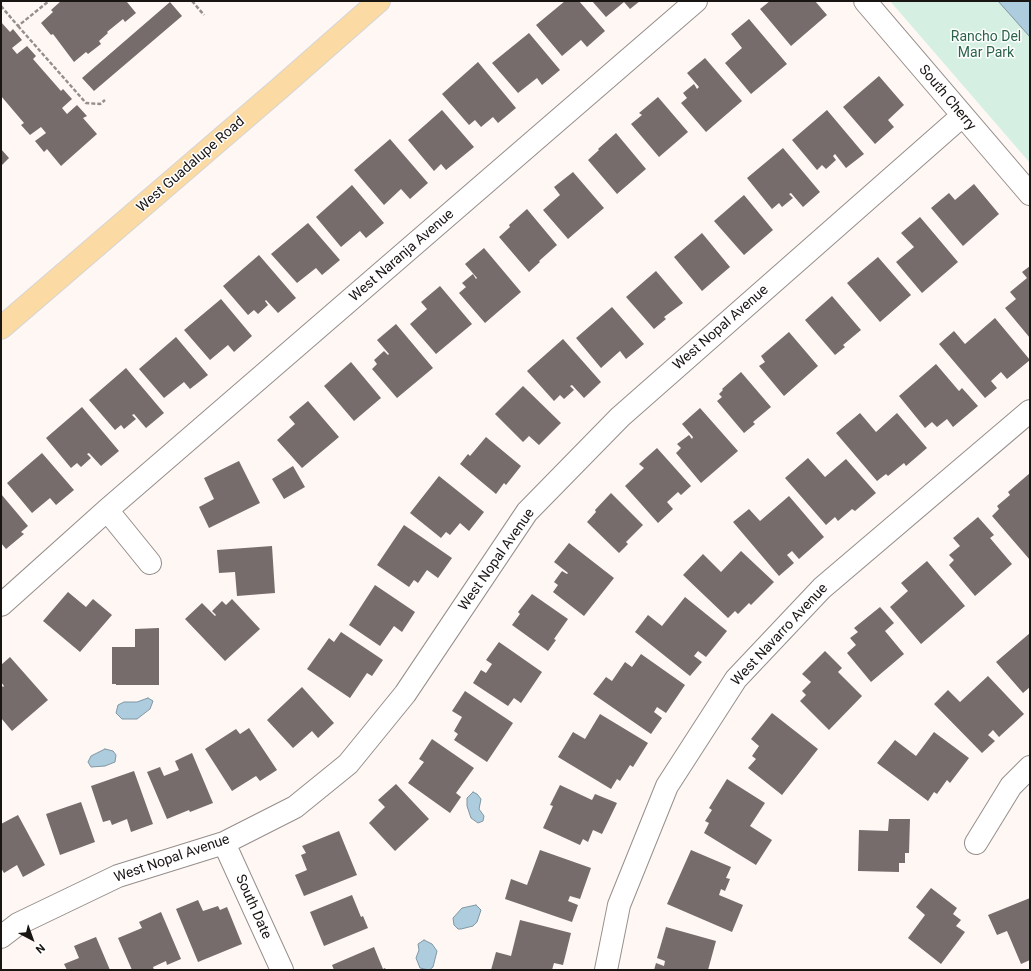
<!DOCTYPE html>
<html>
<head>
<meta charset="utf-8">
<style>
	body { margin:0 }
	#map { position:relative; width:1031px; height:971px; overflow:hidden; background:#fef7f4; font-family:Roboto,sans-serif }
	canvas { display:block }
	.frame { position:absolute; inset:0; border:2px solid #181513; pointer-events:none }
	.north { position:absolute; left:12px; top:919px; width:40px; height:40px; -webkit-text-stroke:3px #fff; paint-order:stroke; rotate:139deg; font-size:11px; font-weight:700; line-height:16px; text-align:center; color:#181513 }
	.north::after { content:''; display:block; margin:auto; width:14px; height:18px; background:#181513; clip-path:polygon(50% 0,100% 100%,50% 72%,0 100%) }
</style>
</head>
<body>
<div id="map">
<canvas width="1031" height="971"></canvas>
<div class="frame"></div>
<div class="north">N</div>
</div>
<script>
const g = document.querySelector('canvas').getContext('2d');
g.lineJoin = 'round';
function fillPath(path, color) {
  g.fillStyle = color;
  g.fill(path, 'evenodd');
}
function poly(rows) {
  const path = new Path2D();
  for (const r of rows) {
    path.moveTo(r[0], r[1]);
    for (let i = 2; i < r.length; i += 2) path.lineTo(r[i], r[i + 1]);
  }
  return path;
}
function trace(path, color, width, dash) {
  g.strokeStyle = color;
  g.lineWidth = width;
  g.lineCap = dash ? 'butt' : 'round';
  g.setLineDash(dash || []);
  g.stroke(path);
}
function write(font, color, halo, rows, align = 'center') {
  g.font = font + ' Roboto,sans-serif';
  g.lineWidth = 3;
  g.setLineDash([]);
  g.textBaseline = 'middle';
  g.strokeStyle = halo;
  g.fillStyle = color;
  for (const [text, x, y, turn = 0] of rows) {
    g.save();
    g.translate(x, y);
    g.rotate((+turn || 0) * Math.PI / 180);
    g.textAlign = isNaN(turn) ? turn : align;
    if (halo) g.strokeText(text, 0, 0);
    g.fillText(text, 0, 0);
    g.restore();
  }
}
fillPath(poly([
	[890,1,1030,1,1030,163]
]), '#d5f0e2');
const water = poly([
	[998,1,1030,1,1030,37,998,1],
	[148,698,153,701,150,709,137,719,122,719,116,713,118,705,124,702,137,702,148,698],
	[105,749,113,751,116,755,115,762,105,766,91,767,88,762,91,756,105,749],
	[473,792,477,794,481,799,479,809,484,816,483,821,478,823,471,818,467,806,467,798,473,792],
	[476,905,481,910,477,922,473,926,461,929,458,929,454,925,453,918,462,908,476,905],
	[424,940,432,944,437,951,433,967,429,970,420,968,416,958,419,950,418,944,424,940]
]);
fillPath(water, '#adcddf');
trace(water, '#8096a2', 1);
fillPath(poly([
	[61,1,128,1,127,2,136,13,125,22,123,19,107,32,108,33,99,41,101,44,88,54,86,52,74,62,53,34,51,35,41,23,53,12,51,10],
	[565,1,579,1,605,31,587,47,581,40,562,56,536,25],
	[592,1,640,1,630,9,624,2,606,17],
	[770,1,815,1,827,15,791,46,760,9],
	[170,2,182,16,94,91,82,78],
	[749,19,787,64,751,94,725,63,742,48,731,34],
	[1,22,10,32,13,29,22,40,12,48,17,54,27,46,36,56,33,59,61,91,63,89,72,99,62,108,67,114,77,105,87,116,83,118,97,134,61,166,47,149,44,152,35,141,46,133,41,127,30,135,21,125,24,123,1,96],
	[529,33,560,70,542,85,537,78,518,93,492,63],
	[705,58,742,101,706,132,681,103,687,98,683,93,694,84,697,89,699,87,687,73],
	[478,62,516,108,498,123,493,117,481,127,475,120,469,125,442,94],
	[879,76,904,105,888,120,894,127,875,144,843,107],
	[658,97,688,132,659,157,631,124,642,115,639,113],
	[442,110,474,147,446,170,441,164,434,171,408,140],
	[827,110,864,154,846,168,835,154,833,156,836,160,826,169,822,165,817,170,792,140],
	[616,133,646,169,617,194,588,160,599,150,598,149],
	[390,139,428,183,410,199,401,189,384,205,354,170],
	[783,148,820,192,803,207,791,193,789,194,793,198,782,207,779,203,772,209,747,178],
	[1,149,9,158,1,166],
	[573,172,604,208,568,239,543,210,560,195,554,187],
	[974,184,999,214,963,246,931,208,949,193,955,200],
	[352,185,384,223,366,238,360,231,341,247,316,217],
	[744,195,773,230,744,255,714,221],
	[527,209,557,245,539,261,540,262,529,272,499,237,510,227,509,225],
	[920,217,958,262,922,293,896,262,914,247,901,233],
	[308,223,340,260,322,275,316,268,297,283,271,254],
	[702,233,730,267,702,291,674,257],
	[484,248,521,292,485,323,459,293,466,287,462,283,473,274,476,279,477,278,465,264],
	[259,255,296,298,278,313,266,300,265,301,268,305,258,314,254,310,248,315,223,286],
	[878,257,911,295,880,322,847,283],
	[1030,266,1030,338,1005,308,1016,299,1010,292,1027,278,1022,272],
	[656,271,683,303,664,317,666,319,654,329,626,297],
	[440,286,472,324,436,354,410,324,427,309,421,302],
	[832,296,861,330,843,345,845,347,835,355,805,320],
	[221,299,252,336,234,352,228,345,210,360,184,330],
	[612,307,644,344,626,359,620,351,601,368,576,338],
	[995,318,1030,360,1007,379,1001,372,991,381,997,388,985,398,939,344,954,331,965,344],
	[396,324,433,368,397,398,372,369,377,364,374,360,384,351,388,355,389,354,377,340],
	[789,332,818,366,784,396,759,366,765,362,761,356],
	[176,337,208,375,190,389,184,382,164,398,139,369],
	[563,339,601,382,584,398,572,385,570,386,574,390,564,399,560,395,554,401,527,371],
	[351,362,381,398,354,421,324,386],
	[936,364,959,391,962,388,978,406,953,427,947,419,937,427,932,422,925,428,899,396],
	[126,368,164,413,146,428,134,414,132,415,136,419,124,429,121,425,115,430,89,400],
	[741,372,771,407,753,422,755,424,744,433,717,401,722,397,719,394,723,390,722,389],
	[523,386,561,423,539,445,529,436,523,442,495,414],
	[308,401,339,437,302,468,277,440,295,424,289,417],
	[82,407,119,451,101,466,89,453,87,454,91,458,81,467,77,463,71,468,46,438],
	[700,408,738,451,701,483,676,453,681,448,677,444,689,435,692,439,693,437,682,424],
	[860,413,876,432,897,413,927,448,906,466,904,463,888,476,886,474,877,481,836,433],
	[486,437,521,466,506,485,504,483,496,494,460,464,468,454,470,456],
	[657,448,691,486,681,495,678,492,667,502,673,509,658,523,625,486,644,468,639,464],
	[42,453,74,490,56,505,50,498,32,513,7,483],
	[808,458,825,477,846,459,876,493,855,511,852,509,838,521,835,517,826,525,785,478],
	[239,461,260,503,209,528,199,507,214,499,204,478],
	[293,466,305,487,284,499,272,479],
	[1030,473,1030,560,992,516,999,509,997,506,1010,495,1008,492],
	[439,476,484,512,469,531,460,523,450,535,446,532,441,538,410,513],
	[611,493,643,525,626,542,628,544,619,553,587,522,596,512,595,510],
	[1,494,28,526,21,532,24,534,6,549,1,543],
	[789,496,824,537,799,559,792,551,787,555,794,563,779,576,733,522,749,509,760,521],
	[978,517,994,535,990,538,1012,564,975,596,949,565,954,560,949,555,960,546,953,538],
	[404,525,452,558,438,578,427,570,418,583,414,580,409,587,377,565],
	[569,543,614,578,584,616,553,592,558,585,554,582,562,571,567,574,568,573,554,562],
	[272,546,275,593,237,596,235,572,219,573,217,550],
	[741,551,774,582,751,605,749,603,738,614,735,611,728,618,683,575,703,554,721,572],
	[927,561,965,606,921,644,890,607,908,591,901,583],
	[375,585,415,612,402,632,394,626,380,646,349,625],
	[68,592,86,607,93,599,112,615,80,652,43,621],
	[532,594,568,619,554,639,556,640,548,651,512,625,520,614,518,612],
	[685,597,727,631,706,657,698,651,694,656,702,662,690,676,635,632,648,615,662,626],
	[232,599,260,629,225,661,185,619,202,603,215,616,216,615,212,611,222,601,226,605],
	[880,607,894,623,885,631,904,654,871,682,847,653,856,645,850,638,858,632,854,628],
	[159,628,159,685,116,685,116,684,112,684,112,647,135,647,135,629],
	[341,632,383,660,372,676,367,673,350,698,307,669,329,638,334,642],
	[1030,633,1030,687,1023,693,996,662],
	[499,642,542,672,521,703,514,698,508,706,473,683,481,670,486,673,492,664,486,660],
	[825,651,842,668,838,672,862,696,829,730,800,701,806,695,802,691,811,682,802,674],
	[641,654,685,685,666,713,657,707,654,712,662,718,651,734,593,694,606,677,612,681,625,662,632,667],
	[10,657,48,700,12,731,1,718,1,685,3,687,4,686,1,682,1,665],
	[988,676,1024,714,999,737,993,730,988,735,995,741,982,753,934,704,948,690,960,702],
	[302,687,334,723,318,738,312,731,293,748,267,720],
	[465,691,513,723,487,762,454,740,458,734,454,731,462,717,452,711],
	[772,713,818,749,782,795,748,768,756,759,752,756,759,746,751,739],
	[600,714,648,743,633,767,630,765,620,781,617,779,611,789,558,757,573,732,585,739],
	[249,728,277,770,260,781,256,776,232,791,205,749,236,729,240,734],
	[934,732,969,758,950,783,947,780,937,794,934,792,928,801,877,763,895,740,916,756],
	[432,739,474,768,456,793,461,797,450,813,408,783,424,762,419,759],
	[192,753,213,803,190,812,189,810,167,819,147,772,160,767,164,776,179,770,175,761],
	[134,771,153,824,131,832,127,819,112,825,110,820,103,822,91,786],
	[727,779,765,803,750,826,772,840,756,865,704,833,709,823,705,821,712,810,709,808],
	[396,784,429,819,395,851,369,823,385,807,378,800],
	[560,785,592,800,595,794,617,803,602,834,593,830,588,842,583,839,580,845,543,828,553,806,550,805],
	[81,802,95,842,60,855,46,814],
	[18,815,45,865,23,877,17,865,4,873,1,868,1,824],
	[889,819,910,819,909,853,905,853,905,863,899,863,899,872,858,871,859,830,888,831],
	[339,831,357,875,304,896,295,875,307,870,301,855,306,853,302,846],
	[540,850,591,868,580,899,570,896,568,901,578,905,572,922,505,899,511,879,527,885],
	[691,850,731,867,726,878,730,879,725,891,721,889,719,895,743,905,732,932,667,904],
	[931,888,957,908,953,914,961,920,956,926,965,932,941,964,908,938,925,915,916,907],
	[352,895,361,917,363,916,368,928,324,946,310,912],
	[1030,898,1030,960,1021,964,1007,931,997,935,988,915],
	[198,900,203,911,218,906,220,910,227,907,242,944,198,962,176,909],
	[161,912,181,959,167,965,166,961,153,967,154,970,132,970,118,938,142,928,139,922],
	[520,920,571,933,563,965,554,963,552,970,491,970,496,952,511,956],
	[666,927,716,941,708,970,654,970,656,963,664,966,665,961,657,958],
	[96,937,110,970,67,970,64,964,79,958,74,946],
	[374,947,383,969,385,968,386,970,334,970,332,965]
]), '#756c6b');
const minor = poly([
	[865,1,1030,194],
	[107,510,150,563],
	[1,605,107,510,696,1],
	[224,843,282,970],
	[976,843,1011,786,1030,767],
	[1,937,18,924,118,876,224,843,295,807,348,764,405,694,527,512,620,417,962,116],
	[606,970,619,905,667,786,736,679,822,588,1030,411]
]);
const major = poly([
	[1,328,280,88,379,1]
]);
trace(minor, '#968e8b', 24);
trace(major, '#d5d5d5', 24);
trace(poly([
	[192,1,204,15],
	[1,6,18,26,49,1],
	[18,26,86,103,100,104,105,100]
]), '#948f8d', 2.5, [4, 2]);
trace(minor, '#fff', 22);
trace(major, '#fbdaa3', 22);
write('14px', '#2a624a', '#fff', [
	["Rancho Del",986,37],
	["Mar Park",986,53]
]);
write('14px', '#181513', '#fff', [
	["South Cherry",947,98,50],
	["West Guadalupe Road",191,165,-41],
	["West Naranja Avenue",402,256,-41],
	["West Nopal Avenue",721,328,-41],
	["West Nopal Avenue",497,560,-55],
	["West Navarro Avenue",780,635,-47],
	["West Nopal Avenue",172,859,-19],
	["South Date",253,907,66]
]);
</script>
</body>
</html>
